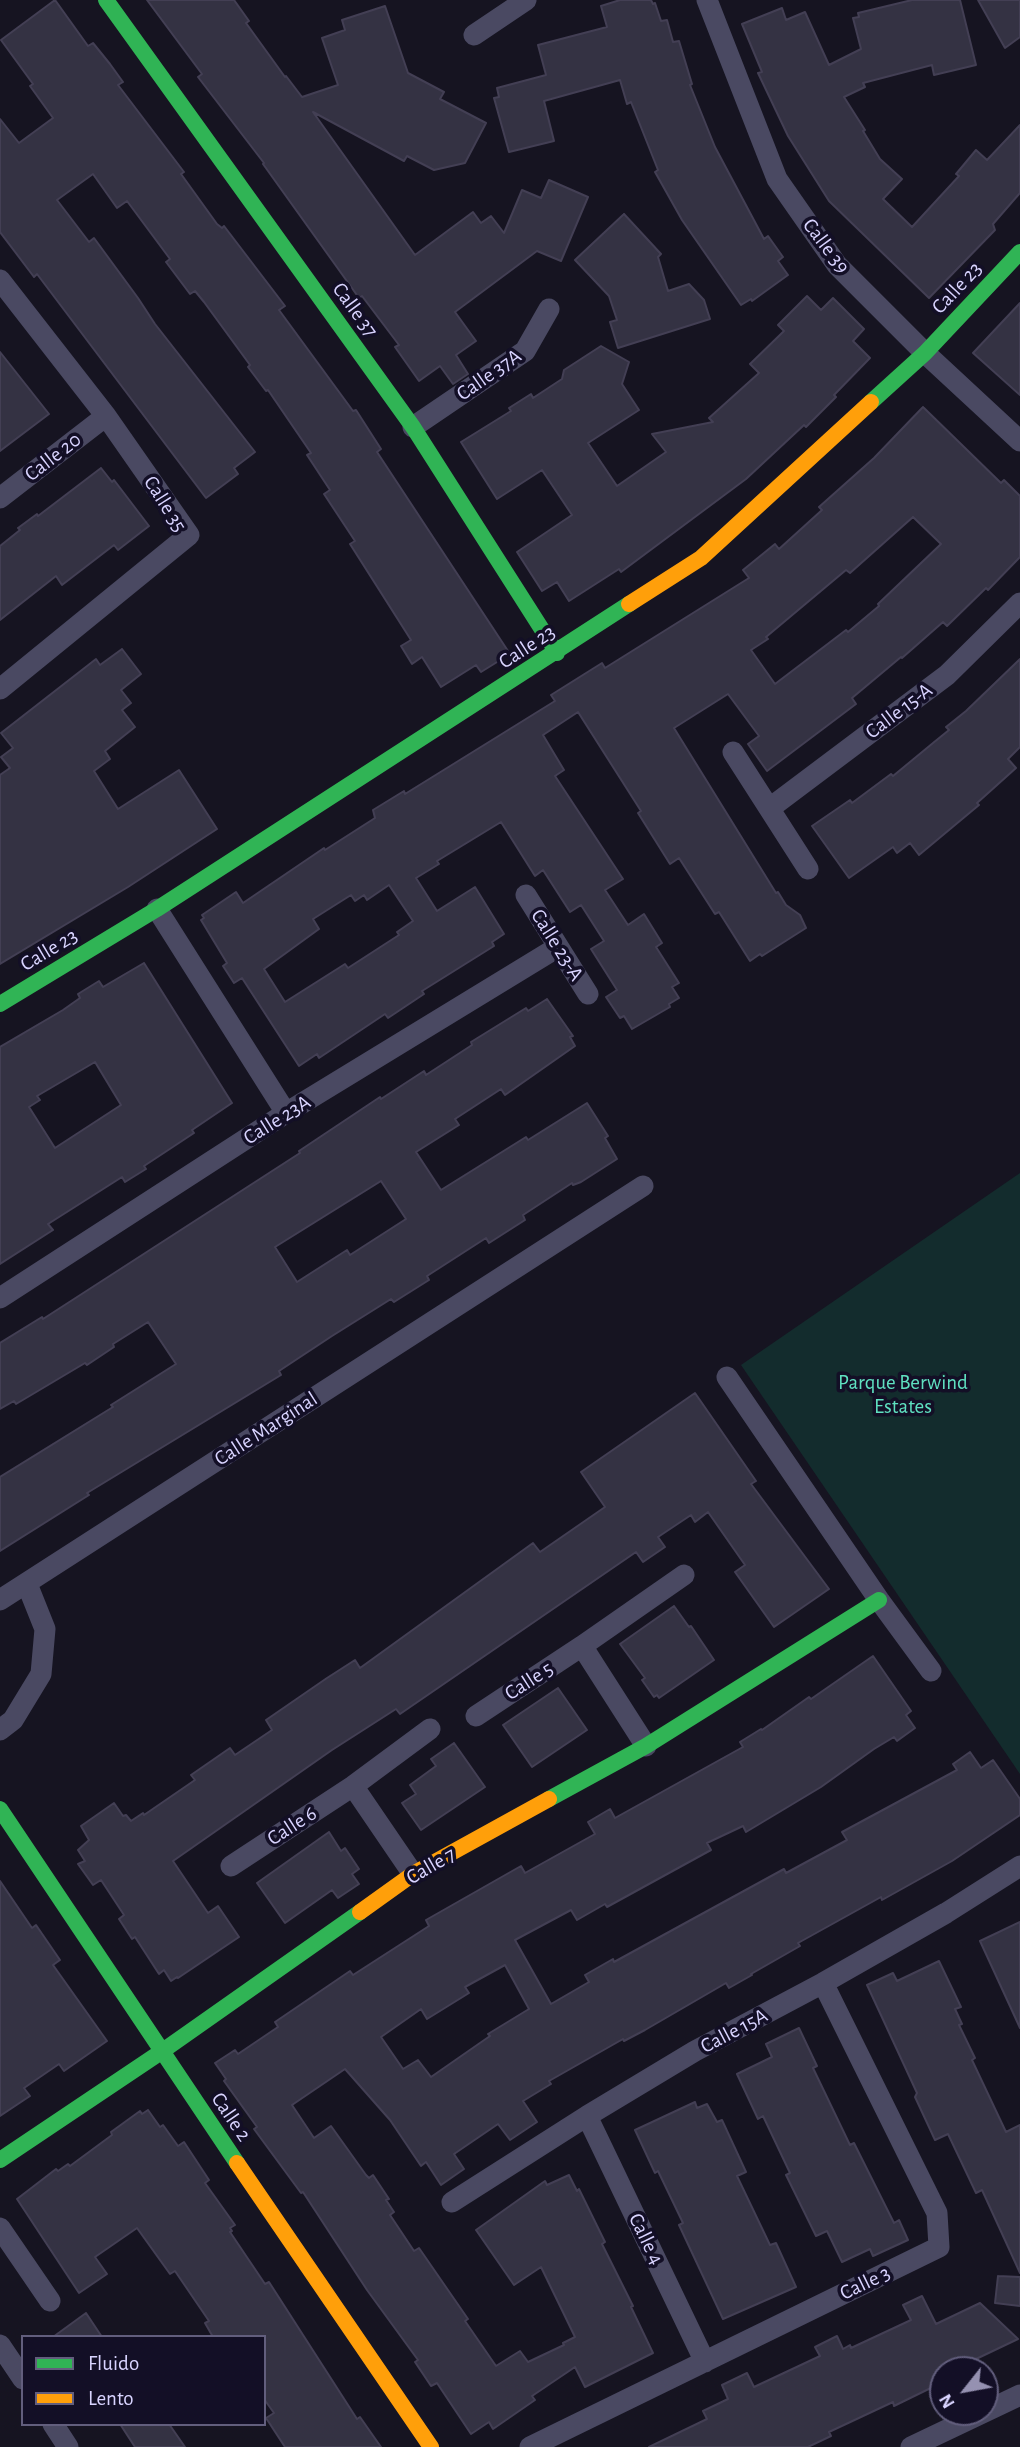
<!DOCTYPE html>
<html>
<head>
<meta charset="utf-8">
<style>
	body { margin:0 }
	#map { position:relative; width:1020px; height:2447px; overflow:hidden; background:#161421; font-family:"Alegreya Sans",sans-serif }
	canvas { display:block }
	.legend { position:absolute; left:21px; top:2335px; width:245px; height:91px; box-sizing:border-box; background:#130f26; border:2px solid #625e7d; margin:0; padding:9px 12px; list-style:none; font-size:21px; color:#d9d4ff }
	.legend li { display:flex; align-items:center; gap:14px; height:35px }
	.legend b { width:35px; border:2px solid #625e7d }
	.north { position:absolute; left:929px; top:2356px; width:70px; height:70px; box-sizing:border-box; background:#130f26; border:2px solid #625e7d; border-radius:50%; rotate:239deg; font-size:19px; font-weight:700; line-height:28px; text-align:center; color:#d9d4ff }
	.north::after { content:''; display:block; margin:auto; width:24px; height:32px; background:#9591b1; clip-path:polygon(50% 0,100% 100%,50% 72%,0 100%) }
</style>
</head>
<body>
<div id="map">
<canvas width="1020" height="2447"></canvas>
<ul class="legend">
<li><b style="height:9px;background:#30b455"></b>Fluido</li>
<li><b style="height:9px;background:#ff9f0a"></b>Lento</li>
</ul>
<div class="north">N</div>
</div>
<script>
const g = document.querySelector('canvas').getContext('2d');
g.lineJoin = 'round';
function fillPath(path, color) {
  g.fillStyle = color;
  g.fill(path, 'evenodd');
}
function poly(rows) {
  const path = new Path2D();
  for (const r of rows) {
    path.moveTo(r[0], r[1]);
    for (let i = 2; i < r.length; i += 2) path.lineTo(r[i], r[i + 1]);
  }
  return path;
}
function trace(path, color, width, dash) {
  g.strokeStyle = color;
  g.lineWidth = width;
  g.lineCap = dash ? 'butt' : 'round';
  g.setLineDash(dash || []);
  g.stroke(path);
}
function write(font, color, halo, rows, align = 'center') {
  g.font = font + ' "Alegreya Sans",sans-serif';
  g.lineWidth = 7;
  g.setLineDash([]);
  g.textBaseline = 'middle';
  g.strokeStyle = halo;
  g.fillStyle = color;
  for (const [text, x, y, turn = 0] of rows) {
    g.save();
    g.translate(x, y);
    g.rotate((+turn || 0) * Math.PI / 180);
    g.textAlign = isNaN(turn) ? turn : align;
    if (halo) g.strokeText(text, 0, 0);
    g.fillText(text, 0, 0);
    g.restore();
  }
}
fillPath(poly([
	[1020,1173,1020,1774,741,1365]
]), '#132c2d');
const building = poly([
	[55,0,88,46,93,43,110,64,123,82,118,85,184,172,181,174,217,224,222,228,224,226,285,306,279,310,353,411,356,410,381,449,377,452,510,654,481,672,476,665,441,687,422,657,412,664,401,646,411,640,350,544,355,541,324,494,330,490,307,455,311,453,268,390,266,391,248,367,250,365,204,302,195,291,190,294,166,262,170,259,127,201,117,208,93,174,57,200,89,242,94,238,138,298,155,324,255,452,234,468,238,474,206,498,37,274,34,277,0,232,0,119,19,143,53,118,30,86,33,84,1,40,55,0],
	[147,0,234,0,249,21,246,23,285,77,286,76,302,97,338,85,322,38,345,30,342,20,385,6,408,73,444,92,440,99,486,123,465,163,434,170,407,156,404,161,313,112,415,255,473,212,481,223,491,216,504,233,522,190,541,198,549,180,588,197,561,261,537,251,455,312,476,341,456,355,468,374,453,384,440,366,419,381,395,347,399,345,362,296,359,298,263,164,264,163,198,77,202,74,147,0],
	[620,0,651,0,653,4,655,3,661,21,667,20,673,42,679,41,692,84,690,85,715,147,764,239,768,236,783,257,778,261,788,275,752,301,751,299,741,305,682,220,655,172,658,170,631,102,627,104,620,80,544,101,554,141,509,152,494,98,499,97,497,88,546,75,538,45,607,27,601,6,620,0],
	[912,0,960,0,976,65,934,75,932,65,863,83,865,87,844,97,865,130,863,131,880,159,902,179,883,199,912,227,959,176,956,174,976,150,987,160,1020,125,1020,193,993,224,995,230,929,298,829,201,788,136,758,73,762,72,742,24,782,8,786,20,805,12,829,65,861,49,853,18,859,17,858,13,912,0],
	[978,0,1020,0,1020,37,1005,48,978,0],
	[624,214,661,254,658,257,668,291,689,284,704,300,710,319,618,348,610,322,617,320,609,296,575,260,624,214],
	[807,296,821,310,833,298,864,329,853,341,870,358,834,395,836,397,806,427,804,425,746,479,621,572,619,569,569,601,557,582,542,591,517,552,572,515,542,470,497,499,461,442,511,411,509,408,531,394,533,398,562,379,564,370,601,346,629,362,622,384,639,410,588,443,617,486,666,452,652,434,713,422,709,418,759,373,750,364,784,331,778,325,807,296],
	[1020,303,1020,395,973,353,1020,303],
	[0,352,49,414,0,451,0,352],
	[923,407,1001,483,1004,480,1020,496,1020,557,988,590,986,588,947,626,943,622,902,658,901,657,852,698,856,704,767,771,748,744,759,736,728,694,674,728,776,893,778,892,786,905,800,915,806,928,762,956,760,954,750,961,719,912,715,914,679,858,670,864,638,813,641,811,578,712,543,735,564,770,555,776,623,879,605,890,628,925,644,914,662,943,656,947,679,983,672,987,679,998,669,1004,670,1007,632,1029,624,1016,620,1018,606,997,617,990,591,949,604,941,581,905,570,912,543,870,535,876,501,822,437,861,439,864,416,878,437,911,475,887,504,934,492,942,494,946,422,991,424,994,388,1018,385,1014,319,1058,317,1054,299,1066,242,978,234,983,223,966,227,963,201,920,204,918,202,915,236,892,243,903,324,848,325,850,375,818,373,810,404,791,405,794,555,701,551,695,602,663,605,668,749,578,743,570,775,544,779,549,822,510,819,507,874,458,923,407],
	[913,517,941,544,878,604,879,606,848,632,846,630,775,684,751,650,768,639,766,637,846,570,850,573,913,517],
	[389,885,413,921,397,932,399,935,348,968,345,964,285,1002,264,969,319,929,313,919,351,895,355,901,364,895,367,900,389,885],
	[101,468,112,482,114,480,149,526,118,550,114,545,62,585,56,576,0,620,0,546,20,530,18,528,37,514,38,516,101,468],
	[122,649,141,674,121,690,131,703,122,710,135,727,105,751,110,759,94,771,118,809,179,770,217,829,128,887,0,964,0,775,10,768,1,757,13,748,1,733,96,659,100,665,122,649],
	[1020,659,1020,747,1008,759,1016,768,977,803,979,805,919,855,910,843,897,853,893,847,849,878,812,826,850,800,852,803,891,774,893,776,933,743,949,730,946,727,966,711,1020,659],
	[144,963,232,1103,192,1130,194,1133,144,1166,146,1169,125,1182,122,1177,48,1224,53,1230,0,1264,0,1047,63,1010,80,998,78,994,99,981,103,987,144,963],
	[95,1062,121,1105,55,1148,29,1107,40,1100,37,1096,95,1062],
	[547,999,573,1036,570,1037,575,1046,505,1095,501,1089,455,1119,459,1125,416,1152,441,1190,526,1137,528,1140,587,1103,608,1136,605,1138,617,1159,581,1182,573,1185,572,1183,523,1215,525,1220,489,1243,486,1238,427,1276,429,1280,394,1302,391,1299,332,1336,279,1371,281,1375,87,1493,89,1495,0,1551,0,1477,113,1407,111,1405,176,1364,148,1322,113,1344,114,1347,87,1365,85,1363,16,1404,14,1401,0,1409,0,1343,42,1317,43,1319,300,1153,299,1151,380,1097,381,1099,424,1071,426,1075,472,1045,471,1042,526,1008,528,1011,547,999],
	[381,1181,406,1219,350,1255,347,1250,297,1282,275,1247,381,1181],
	[695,1393,756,1481,751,1484,829,1589,774,1627,735,1572,745,1565,708,1512,695,1522,691,1515,658,1537,665,1547,643,1562,636,1552,400,1714,396,1709,332,1750,173,1861,208,1913,218,1906,239,1937,178,1978,177,1977,171,1981,164,1970,159,1974,135,1937,132,1939,119,1919,124,1915,101,1880,93,1885,78,1864,85,1861,78,1850,89,1840,81,1826,114,1803,123,1816,126,1815,131,1821,143,1813,144,1815,195,1780,191,1775,230,1748,235,1755,272,1730,266,1720,327,1678,355,1660,360,1668,533,1543,540,1552,605,1507,581,1472,695,1393],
	[674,1606,689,1627,691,1626,714,1660,659,1698,657,1695,654,1697,642,1680,645,1678,620,1644,674,1606],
	[873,1656,911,1711,906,1715,915,1728,897,1741,894,1737,874,1749,821,1787,746,1832,743,1826,707,1843,711,1850,607,1907,605,1904,577,1920,571,1910,515,1940,551,2004,589,1982,585,1975,613,1959,614,1962,784,1869,786,1873,847,1840,842,1832,957,1770,953,1764,970,1752,981,1768,993,1760,1020,1799,1020,1815,952,1861,882,1900,881,1897,798,1943,800,1946,751,1974,752,1975,729,1988,726,1983,645,2030,624,2041,623,2039,549,2081,551,2084,523,2101,537,2122,510,2140,498,2124,454,2154,464,2169,441,2185,426,2162,421,2166,390,2120,345,2069,292,2105,314,2138,331,2126,366,2175,369,2178,373,2175,389,2199,386,2200,394,2212,390,2215,414,2251,419,2248,468,2319,465,2321,496,2366,520,2351,528,2362,564,2345,563,2343,575,2337,541,2267,514,2285,476,2230,545,2181,547,2185,569,2175,577,2191,579,2189,605,2242,602,2244,633,2306,631,2307,653,2353,585,2387,575,2367,532,2396,535,2400,493,2429,489,2422,471,2434,437,2383,431,2386,415,2362,418,2360,367,2290,303,2192,301,2193,254,2129,257,2127,224,2081,226,2079,215,2063,235,2050,238,2054,278,2027,275,2022,350,1971,353,1975,429,1926,426,1920,521,1866,525,1873,595,1834,588,1822,610,1809,615,1818,743,1747,740,1742,761,1729,762,1730,809,1697,811,1699,873,1656],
	[505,1965,529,2009,488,2034,490,2036,431,2077,418,2060,403,2069,381,2037,421,2009,427,2019,469,1993,465,1987,505,1965],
	[558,1688,587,1730,532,1767,503,1725,558,1688],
	[454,1743,485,1787,421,1830,402,1803,416,1794,410,1785,436,1766,431,1759,454,1743],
	[329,1832,341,1851,345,1848,359,1869,352,1874,359,1884,338,1898,332,1890,285,1923,257,1883,329,1832],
	[0,1881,32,1928,36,1925,60,1960,53,1965,107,2041,64,2071,59,2064,24,2088,30,2096,0,2116,0,1881],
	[1020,1922,1020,2028,980,1941,1020,1922],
	[939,1961,961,2007,955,2009,962,2024,959,2025,975,2058,972,2060,1006,2132,1020,2125,1020,2273,982,2190,976,2193,948,2134,935,2140,915,2097,917,2093,867,1985,893,1973,897,1981,939,1961],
	[799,2028,817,2066,813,2068,850,2145,854,2143,894,2223,899,2220,908,2240,873,2256,870,2249,842,2262,827,2231,816,2236,786,2175,790,2173,763,2116,758,2119,737,2074,772,2057,766,2044,799,2028],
	[695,2102,697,2108,707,2104,717,2122,722,2120,746,2172,737,2176,770,2245,776,2243,796,2287,723,2319,679,2225,683,2223,658,2171,655,2173,635,2130,695,2102],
	[148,2110,160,2127,163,2125,178,2146,184,2142,209,2180,205,2183,235,2225,230,2228,232,2231,230,2232,265,2284,269,2282,357,2419,360,2417,381,2447,285,2447,266,2418,274,2413,264,2399,264,2337,213,2337,205,2323,209,2321,175,2271,170,2274,137,2228,95,2257,107,2274,79,2293,17,2199,56,2169,58,2171,68,2164,70,2166,112,2135,111,2132,140,2111,142,2114,148,2110],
	[998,2276,1020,2277,1020,2306,995,2303,998,2276],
	[922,2296,936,2324,980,2303,1018,2339,953,2370,943,2370,943,2382,894,2406,893,2402,829,2432,831,2436,808,2447,649,2447,707,2419,703,2411,728,2399,722,2385,747,2373,754,2387,820,2356,815,2347,837,2336,843,2349,850,2345,851,2348,911,2320,903,2305,922,2296],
	[86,2313,102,2337,53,2337,86,2313],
	[120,2424,169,2424,185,2447,135,2447,120,2424]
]);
fillPath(building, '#343243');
trace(building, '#433f54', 2);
trace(poly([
	[707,0,777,179,837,265,925,353,1020,441],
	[474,35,526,0],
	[0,280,106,416,189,535,0,689],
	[413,427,525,351,549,309],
	[0,498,106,416],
	[733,752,808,869],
	[770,808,947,675,1020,603],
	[526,895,588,994],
	[157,909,286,1113],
	[0,1298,286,1113,558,947],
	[727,1377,879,1600,931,1671],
	[0,1600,643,1186],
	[582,1646,646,1746],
	[476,1716,582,1646,684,1575],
	[0,1730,13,1720,41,1674,45,1629,27,1584],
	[353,1786,413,1874],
	[231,1866,353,1786,430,1729],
	[587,2116,705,2362],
	[452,2202,587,2116,695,2051,823,1983,946,1913,1020,1866],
	[0,2228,50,2301],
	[0,2345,23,2379],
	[53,2424,68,2447],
	[530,2447,939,2247,937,2213,823,1983],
	[911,2447,1020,2395]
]), '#4a4962', 21);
trace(poly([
	[106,0,413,427,557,653],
	[871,402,925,353,1020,252],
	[0,1004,157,909,629,604],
	[549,1799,646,1746,879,1600],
	[0,1809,237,2163],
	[0,2160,161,2052,360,1912]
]), '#30b455', 16);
trace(poly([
	[629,604,701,558,871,402],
	[360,1912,413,1874,549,1799],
	[237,2163,431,2447]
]), '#ff9f0a', 16);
write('21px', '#d9d4ff', '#130f26', [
	["Calle 39",826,246,53],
	["Calle 23",957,288,-47],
	["Calle 37",355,310,54],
	["Calle 37A",489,375,-35],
	["Calle 20",53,457,-38],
	["Calle 35",165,504,58],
	["Calle 23",527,647,-33],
	["Calle 15-A",899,711,-37],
	["Calle 23-A",557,945,58],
	["Calle 23",49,950,-31],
	["Calle 23A",277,1120,-32],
	["Calle Marginal",266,1429,-33],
	["Calle 5",529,1681,-33],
	["Calle 6",292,1826,-33],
	["Calle 7",431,1866,-30],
	["Calle 15A",734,2031,-28],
	["Calle 2",231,2117,56],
	["Calle 4",646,2239,64],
	["Calle 3",865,2283,-26]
]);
write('21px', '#5fe0c0', '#130f26', [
	["Parque Berwind",903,1383],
	["Estates",903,1407]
]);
</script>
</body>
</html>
